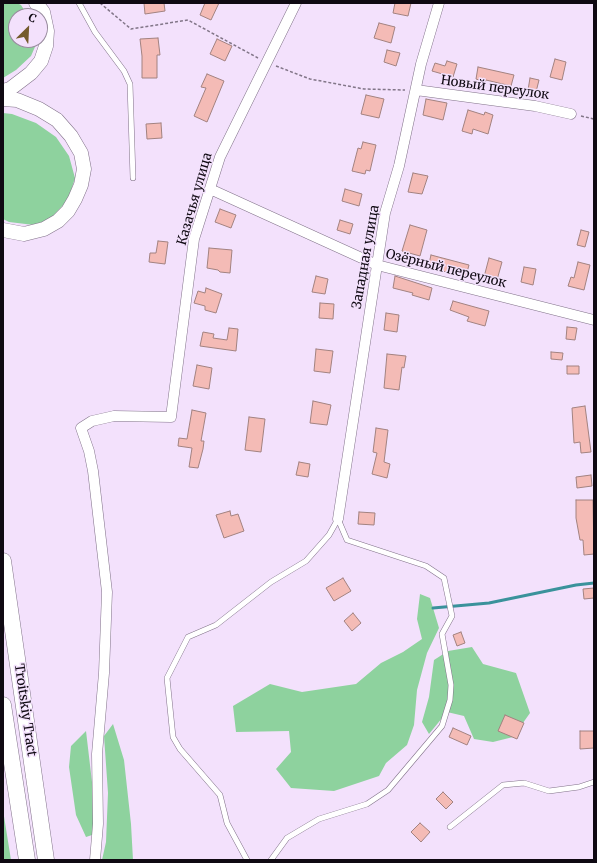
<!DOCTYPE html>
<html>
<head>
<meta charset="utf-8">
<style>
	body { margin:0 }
	#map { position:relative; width:597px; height:863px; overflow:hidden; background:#f3e1fc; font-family:Merriweather,serif }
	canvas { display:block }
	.frame { position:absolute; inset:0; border:4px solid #0f0912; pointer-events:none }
	.north { position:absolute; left:8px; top:8px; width:40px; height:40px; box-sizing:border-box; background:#f3e1fc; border:1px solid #988b9e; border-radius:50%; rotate:24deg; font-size:11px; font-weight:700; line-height:16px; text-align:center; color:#0f0912 }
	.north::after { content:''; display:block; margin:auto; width:14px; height:18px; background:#755b2d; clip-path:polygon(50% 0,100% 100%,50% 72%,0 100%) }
</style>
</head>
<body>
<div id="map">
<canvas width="597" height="863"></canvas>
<div class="frame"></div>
<div class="north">С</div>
</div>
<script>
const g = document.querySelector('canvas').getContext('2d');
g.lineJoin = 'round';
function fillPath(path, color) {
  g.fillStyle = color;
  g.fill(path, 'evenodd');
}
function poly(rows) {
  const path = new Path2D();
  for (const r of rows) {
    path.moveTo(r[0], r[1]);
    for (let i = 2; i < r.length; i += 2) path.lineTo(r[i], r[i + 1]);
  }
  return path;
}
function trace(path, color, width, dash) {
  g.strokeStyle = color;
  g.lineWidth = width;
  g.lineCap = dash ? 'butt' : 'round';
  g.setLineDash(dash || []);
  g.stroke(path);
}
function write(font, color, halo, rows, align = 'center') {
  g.font = font + ' Merriweather,serif';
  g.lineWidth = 3;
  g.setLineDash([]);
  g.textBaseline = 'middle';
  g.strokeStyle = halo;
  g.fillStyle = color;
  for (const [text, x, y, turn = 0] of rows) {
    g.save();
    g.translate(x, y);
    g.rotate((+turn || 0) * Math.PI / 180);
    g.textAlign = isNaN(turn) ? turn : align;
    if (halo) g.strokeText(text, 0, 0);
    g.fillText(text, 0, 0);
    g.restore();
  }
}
fillPath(poly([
	[3,3,17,3,21,5,28,16,16,16,16,40,38,40,31,56,16,70,3,78],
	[3,113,12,114,36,123,56,137,69,156,75,178,68,200,50,219,34,225,9,222,3,219],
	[420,594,430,598,439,628,427,653,417,690,414,725,407,745,386,763,379,776,334,791,291,788,276,769,291,752,289,731,236,732,233,706,270,684,302,692,356,684,381,663,403,652,422,639,417,619],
	[472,647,483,664,516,673,530,713,513,737,493,742,474,739,464,716,447,712,429,734,422,722,429,697,434,660,448,651],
	[113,724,124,760,131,824,133,860,102,860,106,842,108,793,104,736],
	[86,731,94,799,95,834,86,837,76,815,69,767,71,746],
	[3,810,11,860,3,860]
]), '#8ed29e');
trace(poly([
	[433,608,489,603,576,585,594,583]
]), '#3a929b', 3);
const building = poly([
	[144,3,164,3,165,11,145,14,144,3],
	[205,3,219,3,211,20,200,15,205,3],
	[395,3,411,3,408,16,393,13,395,3],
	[379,23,395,27,391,43,374,38,379,23],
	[158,38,160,55,157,55,157,78,142,78,142,56,140,39,158,38],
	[217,39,232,46,225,61,210,54,217,39],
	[387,50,400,53,396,66,384,62,387,50],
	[555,59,566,62,562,80,550,77,555,59],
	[447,61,457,64,453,77,432,71,435,63,445,66,447,61],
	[478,67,514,75,511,86,486,80,485,82,476,79,478,67],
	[207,74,224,81,207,122,194,116,206,88,201,87,207,74],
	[530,78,539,80,536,92,528,90,530,78],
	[366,95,384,99,379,118,361,114,366,95],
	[426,99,447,103,443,120,423,115,426,99],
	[468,110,484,115,485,112,493,115,488,134,473,129,472,134,462,131,468,110],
	[161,123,162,138,147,139,146,124,161,123],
	[363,142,376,145,370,171,366,170,365,174,352,171,358,148,361,149,363,142],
	[413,173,428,176,422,194,408,192,413,173],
	[345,189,362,194,359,206,342,201,345,189],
	[220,209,236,215,231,228,215,222,220,209],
	[340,220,353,224,350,234,337,230,340,220],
	[410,225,427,230,420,256,402,251,410,225],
	[581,230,589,232,585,247,577,245,581,230],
	[158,241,168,242,165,264,149,262,150,253,156,253,158,241],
	[209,248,232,250,230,273,220,272,218,270,207,268,209,248],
	[431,255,469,265,466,276,428,268,431,255],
	[489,258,502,262,497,280,484,277,489,258],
	[578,262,590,265,584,290,568,286,571,277,574,278,578,262],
	[524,267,536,269,533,285,521,282,524,267],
	[316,276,328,279,325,294,312,292,316,276],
	[395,276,432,288,429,300,412,295,413,293,393,288,395,276],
	[206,288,222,294,216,313,205,310,205,306,194,303,198,291,205,293,206,288],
	[453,301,489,311,485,326,467,321,469,317,450,310,453,301],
	[320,303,334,304,333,319,319,318,320,303],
	[386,313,399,315,397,332,384,330,386,313],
	[567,327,577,328,575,340,566,339,567,327],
	[229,328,238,329,236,351,200,346,203,332,214,334,213,338,227,340,229,328],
	[316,349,333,351,330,373,314,371,316,349],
	[551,352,563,353,562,360,551,359,551,352],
	[387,354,406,356,404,368,402,367,399,390,384,388,387,354],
	[197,365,212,368,209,389,193,386,197,365],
	[567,366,579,366,579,374,567,374,567,366],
	[313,401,331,405,327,425,310,423,313,401],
	[585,406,591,452,581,453,580,442,574,443,572,408,585,406],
	[192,410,206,413,201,441,204,441,203,449,198,468,189,467,192,448,178,446,179,438,187,439,192,410],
	[249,417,265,419,261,452,245,450,249,417],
	[376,428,388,430,384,462,390,464,387,478,372,474,377,453,373,452,376,428],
	[299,462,310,464,308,477,296,475,299,462],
	[591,475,592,486,577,488,576,477,591,475],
	[576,500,593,500,594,554,584,555,583,540,580,540,576,518,576,500],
	[230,511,231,516,238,514,244,531,224,538,216,515,230,511],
	[359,512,375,513,374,525,358,524,359,512],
	[343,578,351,591,334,601,326,588,343,578],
	[594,588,594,598,584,599,583,589,594,588],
	[353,613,361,623,352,631,344,621,353,613],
	[461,632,465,643,457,646,453,635,461,632],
	[505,715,524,723,517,739,498,731,505,715],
	[453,728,471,736,467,745,449,737,453,728],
	[580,731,594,731,594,748,580,749,580,731],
	[443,792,453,802,446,809,436,799,443,792],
	[420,823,430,832,421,842,411,832,420,823]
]);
fillPath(building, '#f4bbb6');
trace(building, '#a28280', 1);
const lane = poly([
	[79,3,95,32,124,71,130,84,133,178],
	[450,827,503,785,524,783,549,791,579,787,594,782],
	[247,860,227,823,220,795,180,749,173,737,167,678,188,637,216,625,271,582,306,561,329,535,338,519],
	[271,860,287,838,319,819,367,804,388,790,442,726,450,700,451,685,442,634,452,616,444,578,426,566,347,540,338,519]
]);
const street = poly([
	[416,90,535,106,571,114],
	[210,189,377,265,594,320],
	[338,519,385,213,399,166,421,64,439,3],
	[95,860,98,824,97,754,104,673,107,592,93,471,89,451,81,428,92,421,114,416,171,417,194,239,220,157,296,3]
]);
const secondary = poly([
	[3,91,10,89,31,73,41,61,46,46,47,31,43,12,36,3],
	[3,99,17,100,39,109,57,120,71,136,81,153,84,169,81,185,75,199,68,211,58,221,44,229,24,234,3,230]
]);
const primary = poly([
	[3,561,46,860],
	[3,705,27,860]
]);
trace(lane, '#817289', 6);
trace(street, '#817289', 11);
trace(secondary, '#817289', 15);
trace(primary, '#817289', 17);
trace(poly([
	[100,3,131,29,188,20,258,58],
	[276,66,310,79,364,89,405,90],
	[581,116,594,119]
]), '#827688', 1.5, [3, 2]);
trace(lane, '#fff', 5);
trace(street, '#fff', 10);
trace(secondary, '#fff', 14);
trace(primary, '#fff', 16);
write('13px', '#0f0912', '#f3e1fc', [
	["Новый переулок",495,88,8],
	["Казачья улица",195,199,-74],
	["Западная улица",366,257,-80],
	["Озёрный переулок",446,269,14],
	["Troitskiy Tract",25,710,82]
]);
</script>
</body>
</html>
